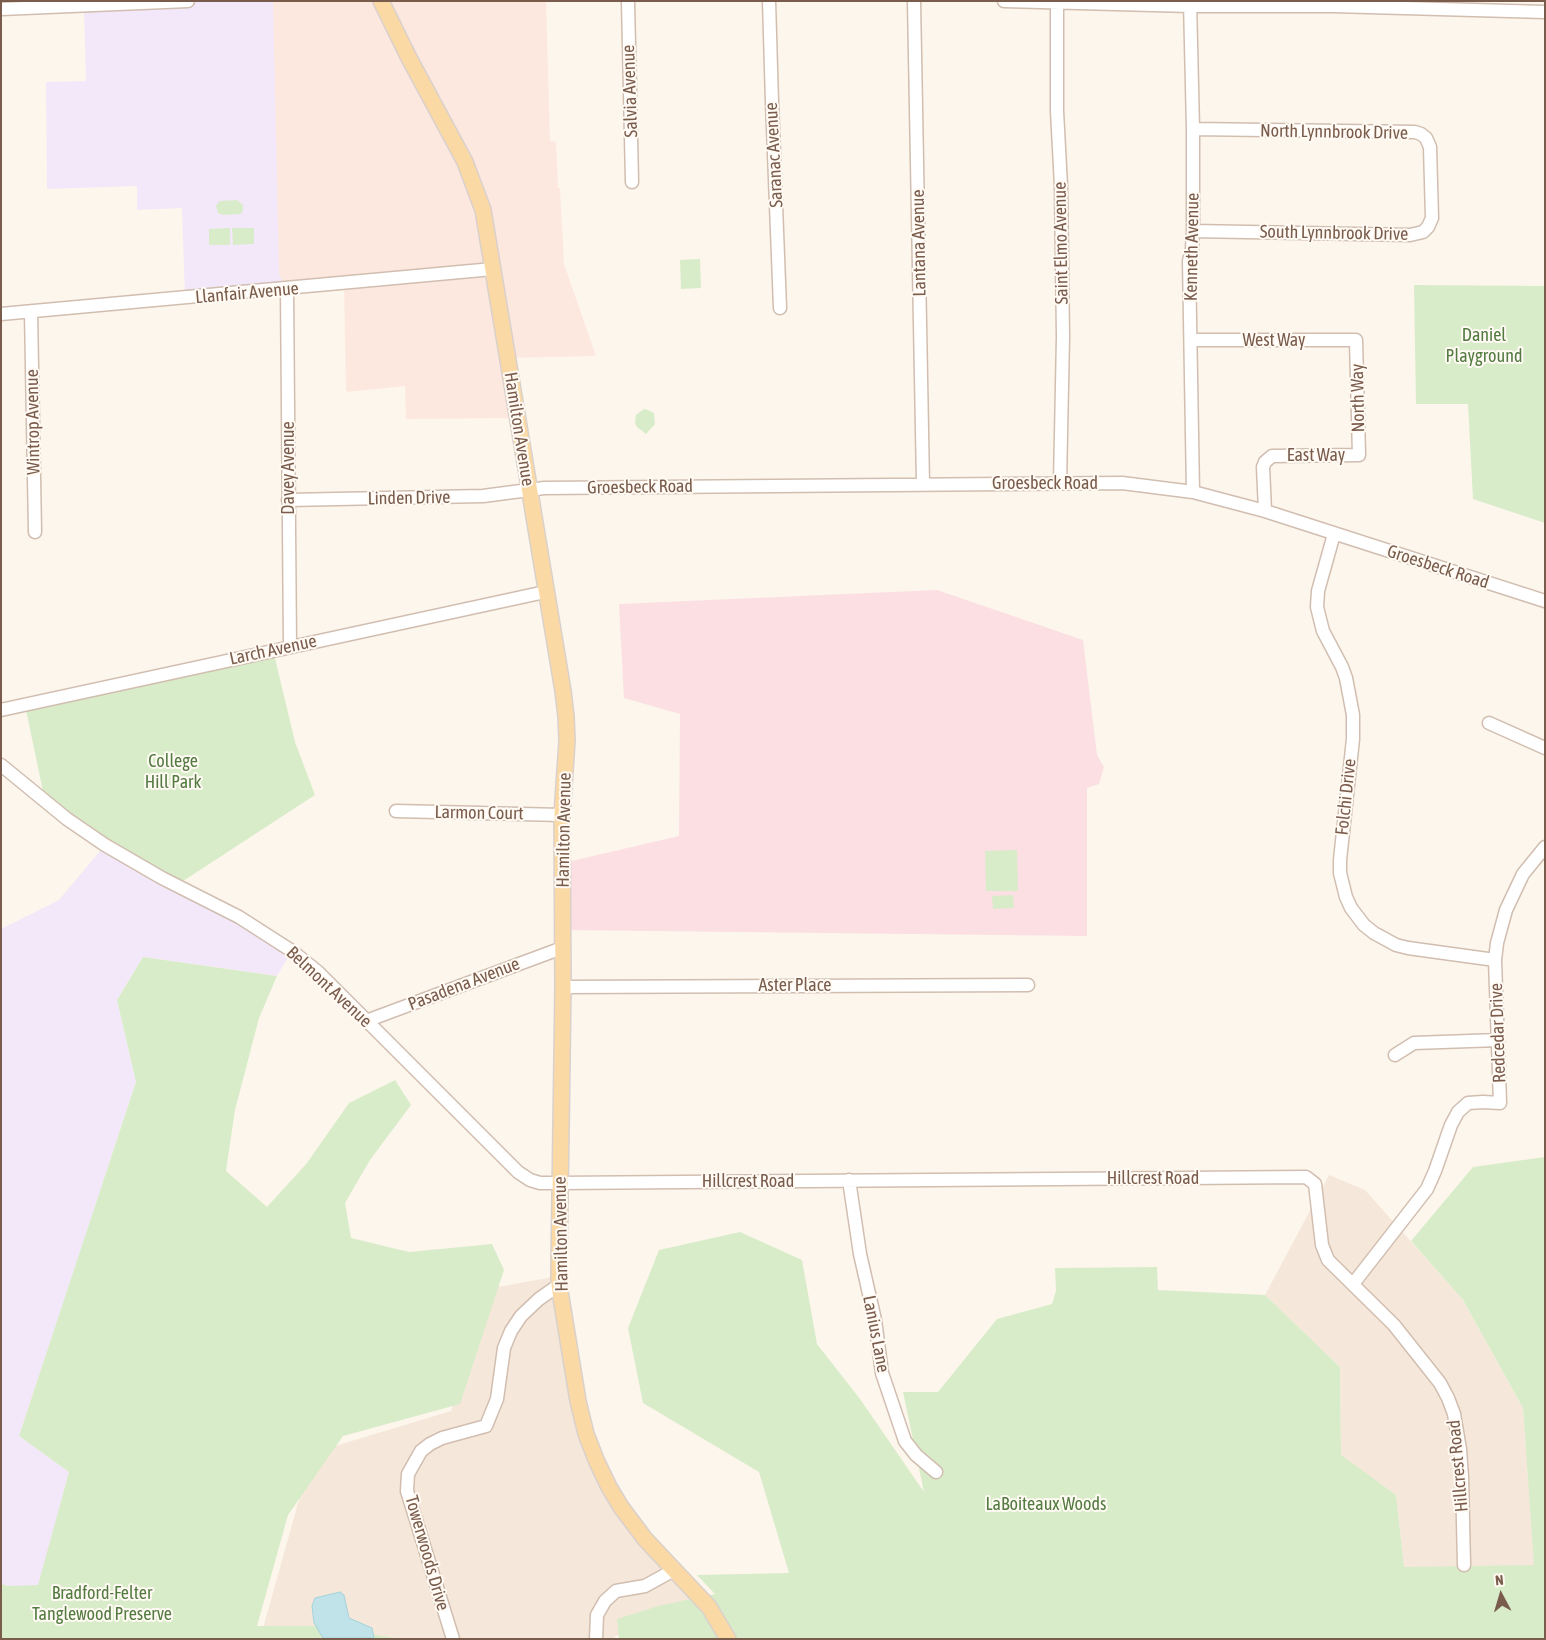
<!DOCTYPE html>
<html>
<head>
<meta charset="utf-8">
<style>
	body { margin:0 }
	#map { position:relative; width:1546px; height:1640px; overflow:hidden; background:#fdf6ec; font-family:"Asap Condensed",sans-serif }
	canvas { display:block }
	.frame { position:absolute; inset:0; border:2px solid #7a5c4d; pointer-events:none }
	.north { position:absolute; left:1476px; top:1570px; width:50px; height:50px; -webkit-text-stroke:4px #fffaf3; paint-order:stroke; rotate:354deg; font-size:14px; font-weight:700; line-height:20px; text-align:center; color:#7a5c4d }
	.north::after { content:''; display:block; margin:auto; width:18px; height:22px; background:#7a5c4d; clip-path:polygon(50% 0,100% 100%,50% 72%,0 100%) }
</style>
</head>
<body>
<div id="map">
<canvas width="1546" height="1640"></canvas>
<div class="frame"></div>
<div class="north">N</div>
</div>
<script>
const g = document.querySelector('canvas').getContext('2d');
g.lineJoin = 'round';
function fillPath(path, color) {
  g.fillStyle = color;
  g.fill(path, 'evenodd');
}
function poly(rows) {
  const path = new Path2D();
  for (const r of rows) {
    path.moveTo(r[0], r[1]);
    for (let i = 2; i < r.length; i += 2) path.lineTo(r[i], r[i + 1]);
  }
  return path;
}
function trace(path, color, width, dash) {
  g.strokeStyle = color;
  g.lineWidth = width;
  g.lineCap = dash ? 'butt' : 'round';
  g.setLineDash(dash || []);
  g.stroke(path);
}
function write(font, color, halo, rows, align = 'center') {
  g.font = font + ' "Asap Condensed",sans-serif';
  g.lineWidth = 4;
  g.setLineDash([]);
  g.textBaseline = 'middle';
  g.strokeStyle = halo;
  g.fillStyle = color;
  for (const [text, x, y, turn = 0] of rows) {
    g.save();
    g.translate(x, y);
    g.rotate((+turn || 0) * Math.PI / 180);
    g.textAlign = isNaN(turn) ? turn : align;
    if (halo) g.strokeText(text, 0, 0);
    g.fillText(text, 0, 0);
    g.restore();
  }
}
fillPath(poly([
	[1329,1175,1365,1190,1463,1300,1523,1408,1536,1585,1406,1587,1396,1495,1341,1456,1340,1367,1265,1295],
	[559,1276,578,1401,609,1487,702,1599,614,1637,614,1639,260,1639,312,1453,451,1411,492,1288]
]), '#f5e8da');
fillPath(poly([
	[267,1,546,1,550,141,556,142,558,188,560,188,564,264,596,356,506,358,517,418,406,419,405,386,346,392,344,284,279,290]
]), '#fde8e0');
fillPath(poly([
	[188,1,273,1,279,274,287,289,185,298,182,208,137,210,137,186,47,189,46,82,86,81,84,6],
	[105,845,292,951,277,976,143,957,117,1000,136,1082,19,1436,69,1472,37,1592,1,1584,1,929,59,900]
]), '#f3e8fa');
fillPath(poly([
	[937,590,1083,640,1097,755,1104,767,1099,784,1087,788,1087,936,562,930,563,863,679,836,680,714,624,698,619,604]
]), '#fbdfe3');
fillPath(poly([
	[237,200,243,205,243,210,241,214,223,215,218,213,216,206,220,201],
	[230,228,230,245,209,245,209,229],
	[232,228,254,228,254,244,233,245],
	[700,259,701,288,681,289,680,260],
	[1414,285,1545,286,1545,523,1473,499,1468,404,1416,404],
	[644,409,648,410,654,413,655,424,646,434,637,427,635,423,636,415],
	[273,650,295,742,315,795,177,885,45,801,25,705],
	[1017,850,1018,891,986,891,985,851],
	[1013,895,1014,908,993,909,992,896],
	[143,957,277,976,259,1018,235,1110,226,1171,267,1207,307,1163,349,1103,395,1080,411,1105,370,1160,345,1203,351,1238,409,1252,492,1244,504,1270,460,1404,343,1436,288,1515,257,1626,322,1626,401,1639,1,1639,1,1584,8,1586,38,1585,69,1472,19,1436,136,1082,117,1000],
	[1545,1157,1545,1639,619,1639,617,1619,658,1606,715,1594,697,1575,789,1573,759,1472,643,1403,628,1328,659,1250,740,1232,802,1260,817,1344,860,1399,924,1492,903,1392,938,1392,997,1319,1052,1304,1056,1291,1055,1268,1157,1267,1158,1290,1265,1295,1340,1367,1341,1455,1396,1495,1404,1567,1534,1565,1523,1408,1463,1300,1411,1241,1473,1167]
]), '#d8ecc9');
const water = poly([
	[340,1592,344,1595,349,1618,372,1628,374,1638,323,1638,314,1623,312,1606,315,1598,340,1592]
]);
fillPath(water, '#bfe3e8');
trace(water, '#a5d3da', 1);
const minor = poly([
	[628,1,632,182],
	[769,1,772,102,780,308],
	[914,1,923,484],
	[1004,1,1190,6,1333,6,1545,12],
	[1190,1,1193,129,1193,231,1192,249,1189,261,1193,492],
	[1057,3,1057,111,1061,186,1063,337,1060,483],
	[1,9,188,1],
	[1193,231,1410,235,1423,232,1428,227,1432,218,1430,147,1426,138,1421,134,1415,132,1193,129],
	[287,289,290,646],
	[31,312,35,532],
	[1,314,493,269],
	[1191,340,1356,340,1359,455,1272,456,1265,462,1263,467,1265,511],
	[288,500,483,496,544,488,1122,483,1193,492,1265,511,1545,601],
	[1334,534,1318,591,1317,607,1323,631,1342,667,1346,678,1353,715,1353,739,1340,860,1340,873,1346,897,1351,908,1364,925,1374,933,1396,945,1408,948,1495,960],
	[1,710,545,592],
	[1489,723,1545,748],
	[1,765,67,819,105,845,162,878,239,917,292,951,318,972,518,1172,530,1180,540,1183,559,1183,1306,1177,1315,1184,1322,1245,1328,1260,1394,1325,1440,1383,1448,1398,1454,1414,1460,1449,1462,1477,1464,1565],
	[396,811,562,815],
	[563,987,1028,985],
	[366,1021,562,948],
	[1395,1055,1414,1043,1498,1040],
	[849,1180,860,1254,875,1320,882,1373,905,1441,916,1455,936,1472],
	[1353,1284,1427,1189,1435,1171,1451,1125,1458,1112,1468,1103,1483,1102,1500,1103,1495,960,1497,943,1506,910,1523,874,1545,847],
	[453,1639,407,1491,408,1474,421,1451,430,1444,442,1438,486,1426,497,1399,504,1348,511,1331,521,1316,539,1299,559,1285],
	[596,1639,597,1615,605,1601,616,1591,645,1586,674,1570]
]);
const major = poly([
	[381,1,409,58,465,162,483,210,563,691,566,716,567,741,562,815,563,987,559,1266,559,1285,578,1401,586,1434,597,1462,609,1487,621,1507,645,1539,709,1607,728,1639]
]);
trace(minor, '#d1beb0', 15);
trace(major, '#dad1cd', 18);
trace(minor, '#fff', 12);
trace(major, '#fbd9a5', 15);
write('18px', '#7a5c4d', '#fffaf3', [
	["Salvia Avenue",630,91,-92],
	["North Lynnbrook Drive",1334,132,1],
	["Saranac Avenue",774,155,-93],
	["South Lynnbrook Drive",1334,233,1],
	["Lantana Avenue",919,243,-91],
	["Saint Elmo Avenue",1061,243,-91],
	["Kenneth Avenue",1192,247,-89],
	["Llanfair Avenue",247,293,-5],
	["West Way",1274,340],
	["North Way",1358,398,-91],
	["Wintrop Avenue",33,422,-91],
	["Hamilton Avenue",519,429,81],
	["East Way",1316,455],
	["Davey Avenue",288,468,-90],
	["Groesbeck Road",1045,483],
	["Groesbeck Road",640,487,-1],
	["Linden Drive",409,498,-1],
	["Groesbeck Road",1438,567,18],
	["Larch Avenue",273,650,-12],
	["Folchi Drive",1346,797,-84],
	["Larmon Court",479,813,1],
	["Hamilton Avenue",564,830,-89],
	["Pasadena Avenue",464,984,-21],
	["Aster Place",795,985],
	["Belmont Avenue",329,987,43],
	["Redcedar Drive",1498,1033,-92],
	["Hillcrest Road",1153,1178],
	["Hillcrest Road",748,1181],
	["Hamilton Avenue",561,1234,-91],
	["Lanius Lane",876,1334,79],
	["Hillcrest Road",1458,1466,-95],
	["Towerwoods Drive",427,1553,74]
]);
write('18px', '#537a41', '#fffaf3', [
	["Daniel",1484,335],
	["Playground",1484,356],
	["College",173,761],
	["Hill Park",173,782],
	["LaBoiteaux Woods",1046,1504],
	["Bradford-Felter",102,1593],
	["Tanglewood Preserve",102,1614]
]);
</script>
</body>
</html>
